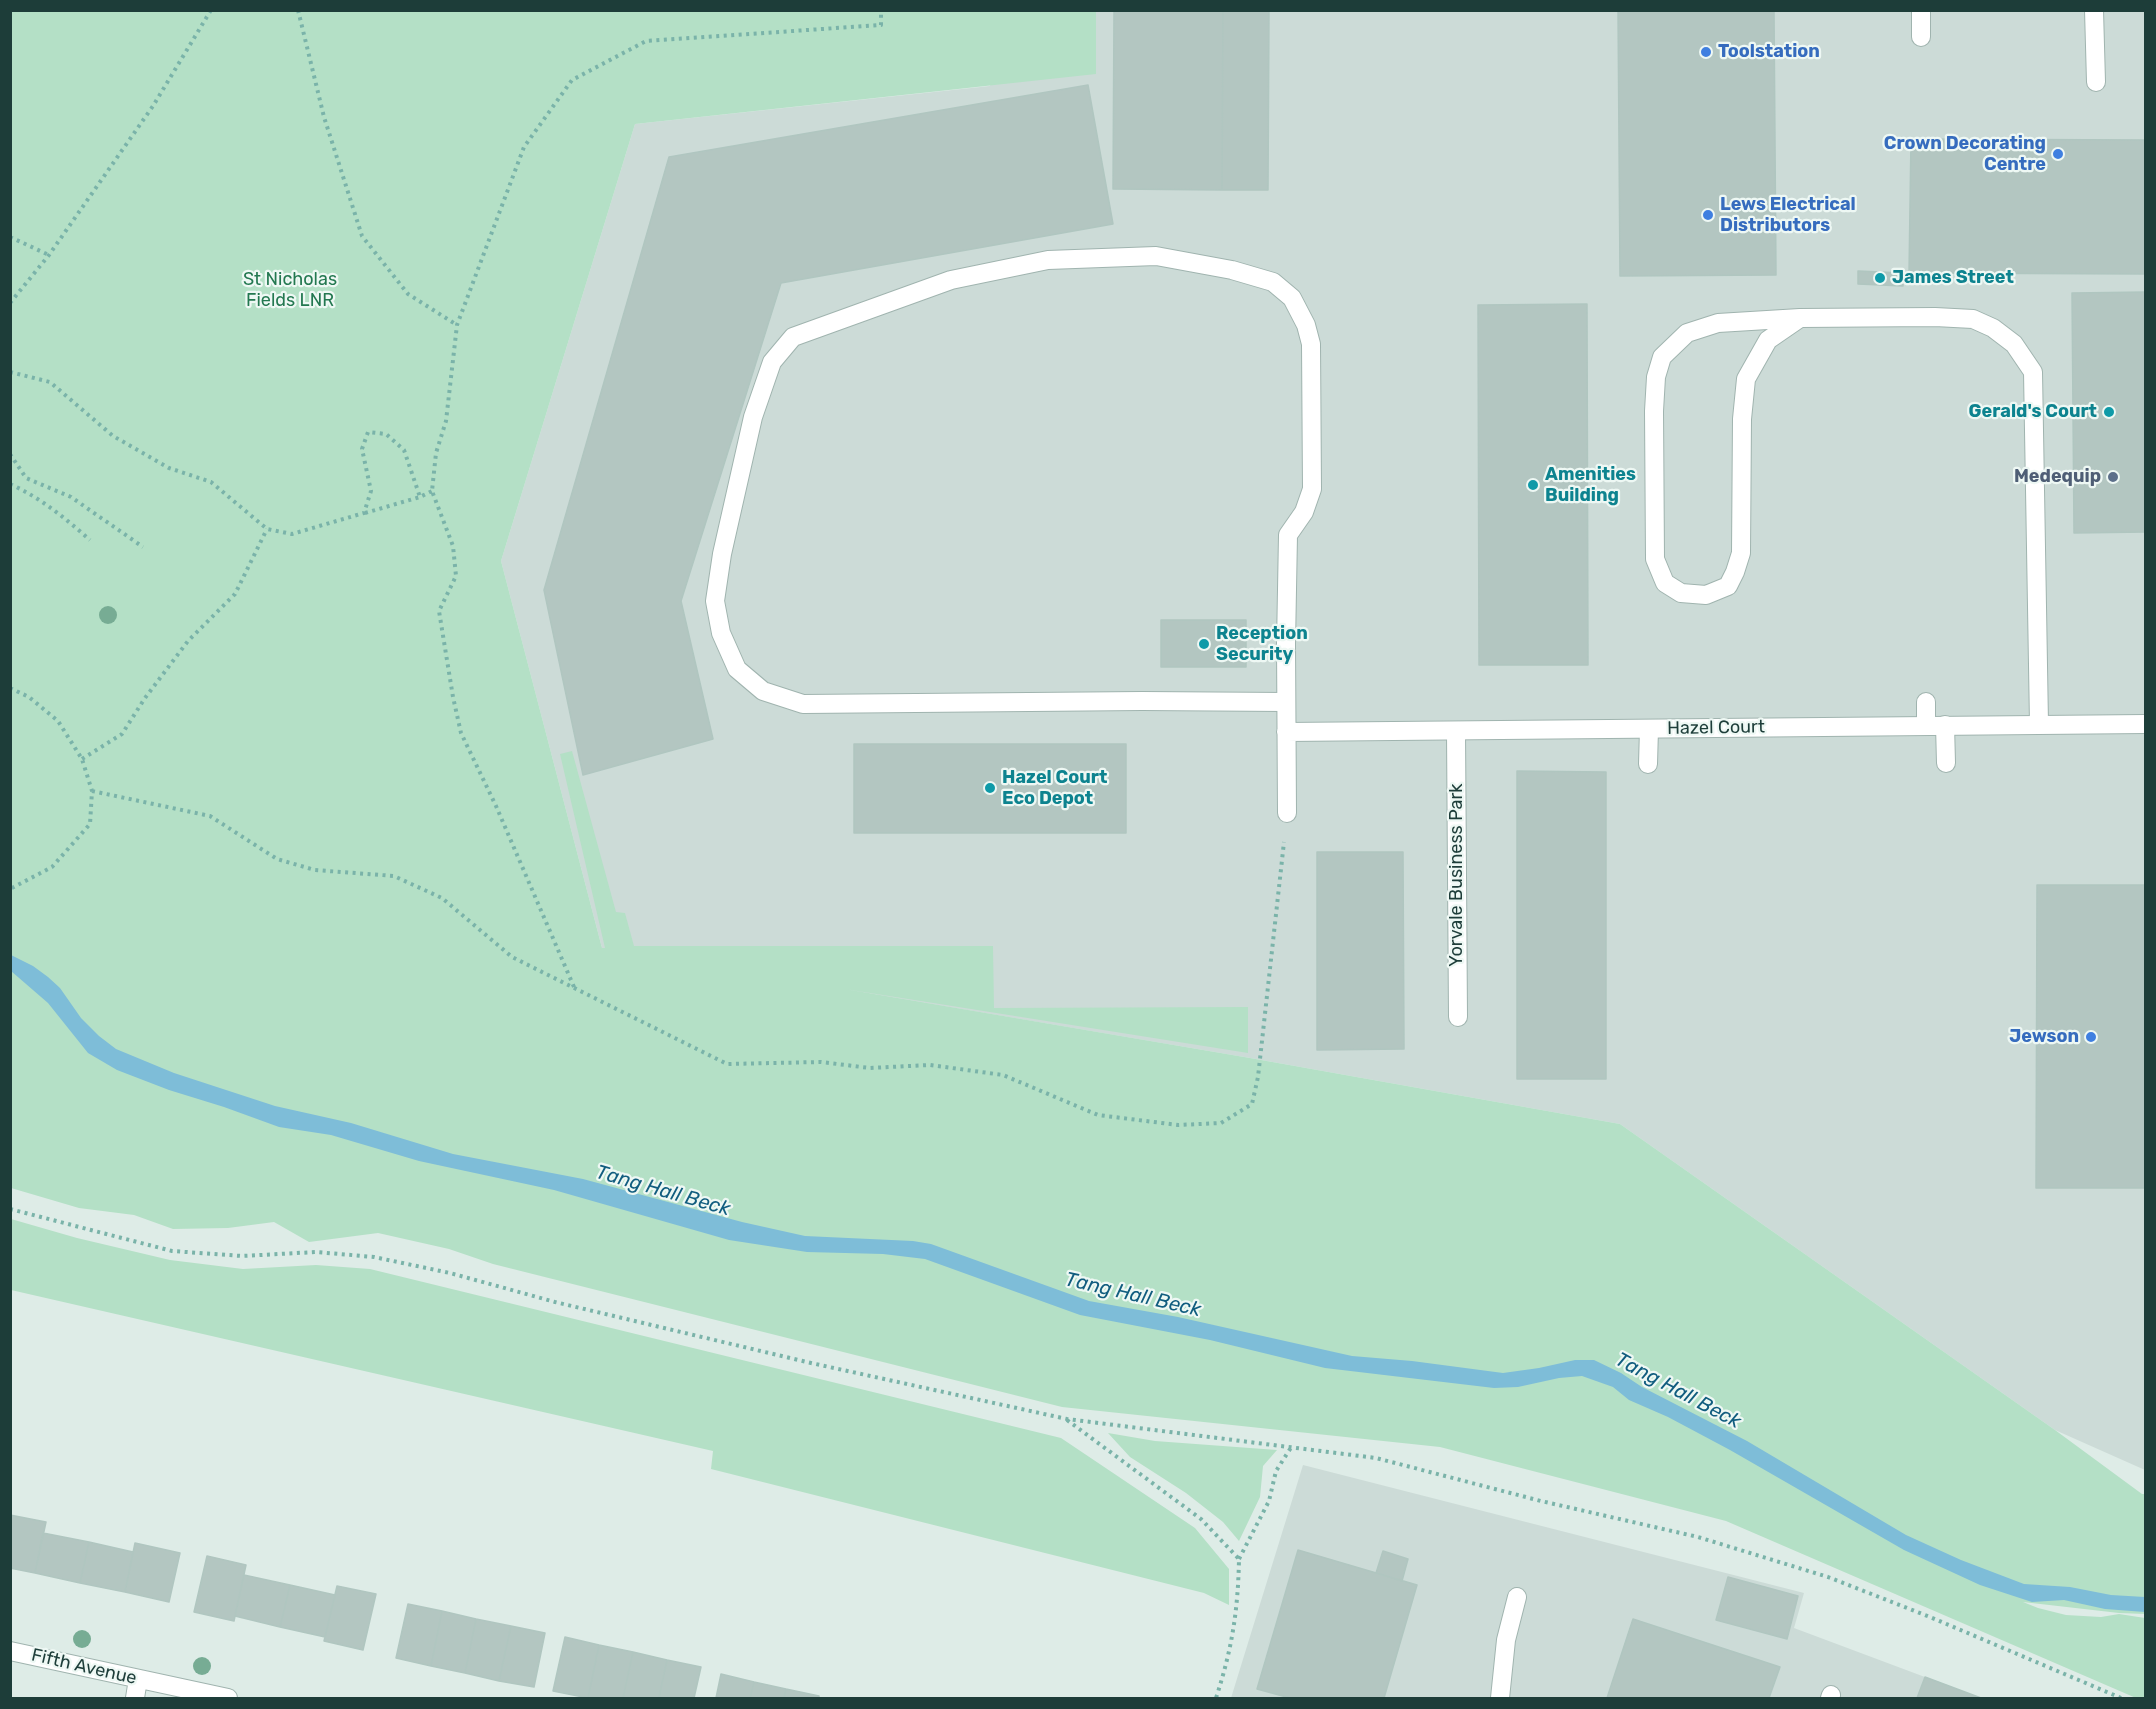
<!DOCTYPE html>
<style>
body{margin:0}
#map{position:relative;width:2156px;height:1709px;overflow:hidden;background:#deece7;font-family:Rubik,sans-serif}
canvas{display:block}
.frame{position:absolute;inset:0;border:12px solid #1d3d39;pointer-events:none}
</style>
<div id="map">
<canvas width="2156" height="1709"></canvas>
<div class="frame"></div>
</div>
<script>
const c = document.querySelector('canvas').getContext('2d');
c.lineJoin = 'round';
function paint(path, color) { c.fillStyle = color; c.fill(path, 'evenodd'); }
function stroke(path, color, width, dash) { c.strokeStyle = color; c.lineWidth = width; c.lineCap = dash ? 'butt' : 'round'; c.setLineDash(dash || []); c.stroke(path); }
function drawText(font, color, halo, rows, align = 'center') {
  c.font = font + ' Rubik,sans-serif'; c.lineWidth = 4.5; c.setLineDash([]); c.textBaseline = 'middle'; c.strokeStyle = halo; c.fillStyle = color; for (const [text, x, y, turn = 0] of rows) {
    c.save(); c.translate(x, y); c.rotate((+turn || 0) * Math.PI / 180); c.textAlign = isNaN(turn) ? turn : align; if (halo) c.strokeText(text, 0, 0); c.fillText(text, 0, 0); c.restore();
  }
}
const built = new Path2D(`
 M1010,11h1135v1459l-90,-40 -435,-306 -370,-66 -648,-110 -101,-387 134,-437 355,-38z
 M1303,1465l501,128 -10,35 187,70h-750z`);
const green = new Path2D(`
 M10,11h1086v63l-461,50 -134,437 101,387h3l-45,-194 12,-3 44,161 9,1 9,33h359l1,62 254,-1v46l-403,-64 405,69 370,66 435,306 87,64h3v120l-26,-1 -96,-11 15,6 28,7 35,2 18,-3 26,4v80h-9l-410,-177 -286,-74 -378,-40 -569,-143 -44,-15 -71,-16 -69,9 -35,-20 -46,6 -55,1 -39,-14 -55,-7 -68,-20z
 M11,1219l66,19 93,22 73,9 73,-4 54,4 691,169 134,90 34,41v36l-25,-12 -493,-124 2,-18 -702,-161z
 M1108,1433l47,8 122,9 -14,16 -3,31 -21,44 -16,-19 -37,-29 -56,-36z`);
const water = new Path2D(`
 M11,955l22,11 15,11 12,11 21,30 18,18 17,13 58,24 101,33 76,17 102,31 130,25 159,43 63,14 108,5 18,3 158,57 89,16 174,39 60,5 91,12 36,-5 36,-8h19l27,13 21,14 105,54 159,94 55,25 63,24 46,3 41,8 34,2v15l-40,-3 -41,-9 -32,2 -52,-17 -76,-35 -174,-100 -62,-33 -39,-17 -16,-13 -31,-11 -23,2 -41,9 -24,1 -169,-20 -115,-28 -130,-25 -155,-56 -42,-5 -76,-2 -78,-12 -175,-50 -135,-29 -88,-26 -52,-8 -55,-20 -55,-17 -52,-20 -29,-17 -40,-50 -37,-32z`);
const building = new Path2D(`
 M1114,10h109l-1,180 -109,-1z
 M1223,10h46l-1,180h-46z
 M1618,10h156l2,265 -156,1z
 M1088,85l25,139 -332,59 -100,318 32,138 -130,36 -39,-185 125,-433z
 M1911,139l235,1v134l-237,-1z
 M1858,271l45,2v13l-45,-2z
 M2146,292v240l-72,1 -2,-240z
 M1587,304l1,361h-109l-1,-360z
 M1161,620h85v47h-85z
 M854,744h272v89h-272z
 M1517,771l89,1v307h-89z
 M1317,852h86l1,197 -87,1z
 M2037,885h109v303h-110z
 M10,1515l36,7 -11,51 -25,-5z
 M43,1533l46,9 -9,41 -45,-10z
 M89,1542l44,10 -8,40 -45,-9z
 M135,1543l45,10 -11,49 -44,-10z
 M1298,1550l119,35 -33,113h-94l-33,-9z
 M1383,1551l25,8 -6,22 -26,-8z
 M207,1556l39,9 -12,56 -40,-9z
 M244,1575l46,10 -10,42 -45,-11z
 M1728,1577l70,19 -11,43 -71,-19z
 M290,1585l45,10 -10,42 -45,-10z
 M337,1586l39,8 -13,56 -39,-9z
 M408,1604l34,7 -11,55 -35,-8z
 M442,1611l34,8 -11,54 -34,-7z
 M476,1619l35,7 -12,55 -34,-8z
 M1633,1619l147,48 -11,31h-162z
 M511,1626l34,7 -11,54 -35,-6z
 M565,1637l34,8 -11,53 -35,-7z
 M599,1645l34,7 -10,46h-35z
 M633,1652l34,8 -8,38h-36z
 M667,1660l34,7 -7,31h-35z
 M721,1674l33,8 -4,16h-34z
 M1925,1677l56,21h-64z
 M754,1682l32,7 -2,9h-34z
 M786,1689l33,7v2h-35z`);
const path = new Path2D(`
 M298,10l26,107 38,119 46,58 49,31
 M10,237l39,18
 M10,303l39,-48 104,-149 58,-96
 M10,372l40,10 63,54 56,32 42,14 56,47 25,5 72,-21 7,-22 -9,-42 6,-17 18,2 18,16 16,47 12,-6
 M10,454l16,24 45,19 72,50
 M10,484c31,14 55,34 80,56
 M365,513l55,-16
 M10,688l19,9 29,24 24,38 10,32 -2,33 -38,43 -42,22
 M82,759l40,-25 23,-36 43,-57 47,-47 32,-65
 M92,791l118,25 67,43 38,11 79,6 48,22 70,59 215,107 94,-2 49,6 60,-3 73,10 95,40 80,10 43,-2 31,-19 6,-27 26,-235
 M574,987l-78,-181 -35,-73 -8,-36 -14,-86 17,-35 -3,-30 -21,-55 4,-38 10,-32 11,-96 67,-178 48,-67 74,-39 235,-16v-15
 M10,1209l162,42 70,5 74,-4 58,5 76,16 105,29 256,61 256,56 309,39 165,43 157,36 130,40 102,40 191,81
 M1067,1420l134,99 38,40c-1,52 -7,90 -23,139
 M1239,1559l30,-58 7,-30 16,-25`);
const service = new Path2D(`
 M2094,10l2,72
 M1800,318l-32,22 -22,39 -4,40 -1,134 -6,19 -7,14 -22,9 -25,-2 -16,-10 -10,-24 -1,-148 2,-34 6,-20 25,-24 31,-10 82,-5 135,-1 38,2 20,9 21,16 19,28 6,352
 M1286,644l2,-109 16,-23 8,-23 -1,-145 -5,-19 -14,-27 -19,-16 -41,-12 -76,-14 -108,4 -97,20 -158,57 -21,25 -19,55 -31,137 -7,47 6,32 16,36 26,22 40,13 339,-3 144,1
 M1926,702v23
 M1945,725l1,38
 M1456,732l2,285
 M1648,764l1,-35
 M1500,1698l6,-58 11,-43
 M1830,1698l1,-3`);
const minor = new Path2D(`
 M1921,37v-27
 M1286,644l1,169
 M1286,732l860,-8
 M10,1651l218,47
 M135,1698l3,-19`);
const trees = [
 [108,615],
 [82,1639],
 [202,1666]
];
const markers = [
 [1706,52,6,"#3f7fe0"],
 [2058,154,6,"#3f7fe0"],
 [1708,215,6,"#3f7fe0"],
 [1880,278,6,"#0f9aa8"],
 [2109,412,6,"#0f9aa8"],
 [2113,477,6,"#5c6f8a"],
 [1533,485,6,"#0f9aa8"],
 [1204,644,6,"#0f9aa8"],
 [990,788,6,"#0f9aa8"],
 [2091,1037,6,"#3f7fe0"]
];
const shopNames = [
 ["Toolstation",1718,52],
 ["Crown Decorating",2046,144,"right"],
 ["Centre",2046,165,"right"],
 ["Lews Electrical",1720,205],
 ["Distributors",1720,226],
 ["Jewson",2079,1037,"right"]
];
const cultureNames = [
 ["James Street",1892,278],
 ["Gerald's Court",2097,412,"right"],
 ["Amenities",1545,475],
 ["Building",1545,496],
 ["Reception",1216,634],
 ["Security",1216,655],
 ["Hazel Court",1002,778],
 ["Eco Depot",1002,799]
];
const parkNames = [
 ["St Nicholas",290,280],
 ["Fields LNR",290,301]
];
const serviceNames = [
 ["Medequip",2101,477]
];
const streetNames = [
 ["Hazel Court",1716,728,-1],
 ["Yorvale Business Park",1457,875,-90],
 ["Fifth Avenue",84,1667,13]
];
const waterNames = [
 ["Tang Hall Beck",663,1191,16],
 ["Tang Hall Beck",1133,1295,13],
 ["Tang Hall Beck",1678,1391,28]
];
paint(built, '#ccdbd7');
paint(green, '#b4e0c6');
paint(water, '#7ebdd8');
paint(building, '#b3c6c1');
stroke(building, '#b0c6c0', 1.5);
stroke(service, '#a0b4af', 20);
stroke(minor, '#a0b4af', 20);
stroke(path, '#7ab3a9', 4, [3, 4.5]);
stroke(service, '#fff', 18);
stroke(minor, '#fff', 18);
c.fillStyle = '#77ac94';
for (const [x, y] of trees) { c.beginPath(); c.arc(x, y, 9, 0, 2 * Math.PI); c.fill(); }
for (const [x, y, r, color] of markers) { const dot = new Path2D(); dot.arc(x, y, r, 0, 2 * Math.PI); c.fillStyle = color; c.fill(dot); stroke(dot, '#eef8f4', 2); }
drawText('bold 18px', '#366cbe', '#eef8f4', shopNames, 'left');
drawText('bold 18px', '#0d838f', '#eef8f4', cultureNames, 'left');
drawText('18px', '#237850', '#eef8f4', parkNames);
drawText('bold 18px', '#4e5e75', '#eef8f4', serviceNames, 'right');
drawText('18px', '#1d3d39', '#eef8f4', streetNames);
drawText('italic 20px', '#115d7f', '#eef8f4', waterNames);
</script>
